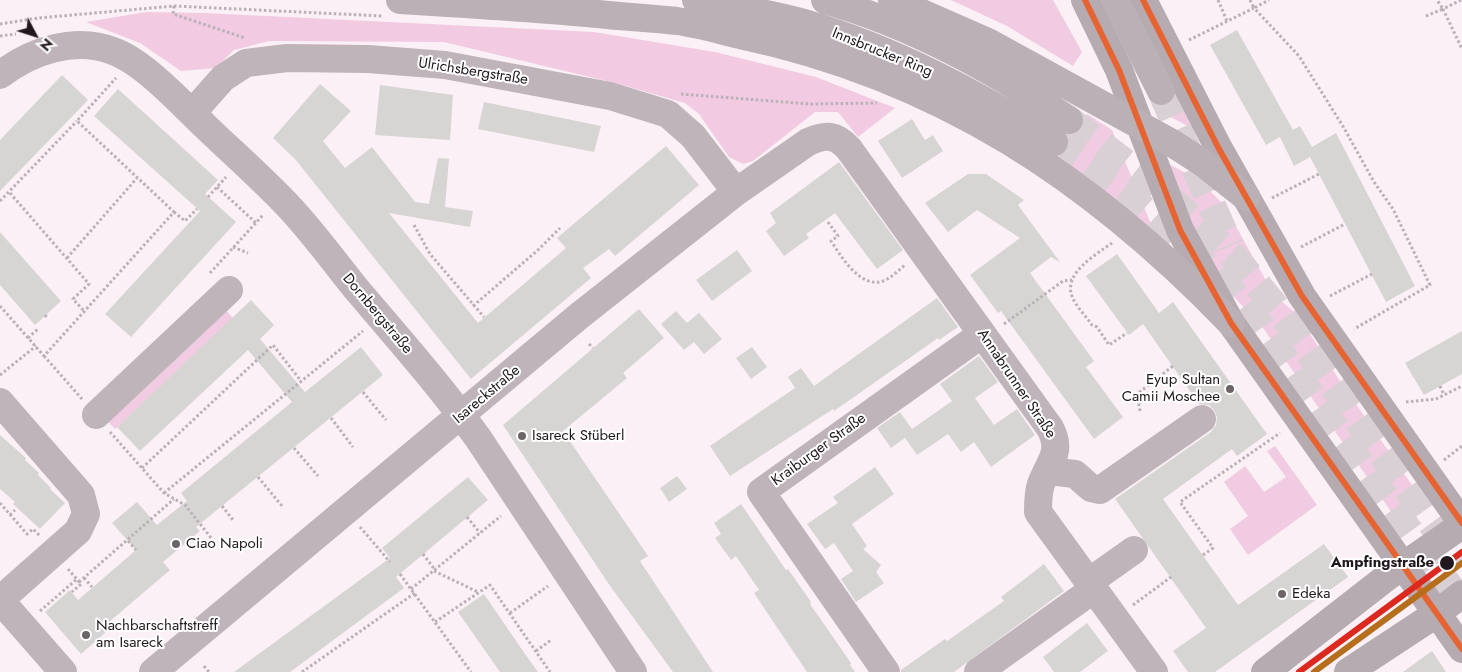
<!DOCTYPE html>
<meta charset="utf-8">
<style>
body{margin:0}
#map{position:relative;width:1462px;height:672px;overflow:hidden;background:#faf0f5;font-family:Jost,sans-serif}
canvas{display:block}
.north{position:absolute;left:10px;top:10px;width:50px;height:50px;-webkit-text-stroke:4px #fff;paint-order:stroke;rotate:130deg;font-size:14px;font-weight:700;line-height:20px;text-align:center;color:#21181e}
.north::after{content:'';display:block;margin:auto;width:18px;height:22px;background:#21181e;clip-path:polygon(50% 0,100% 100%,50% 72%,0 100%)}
</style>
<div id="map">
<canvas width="1462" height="672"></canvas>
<div class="north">N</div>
</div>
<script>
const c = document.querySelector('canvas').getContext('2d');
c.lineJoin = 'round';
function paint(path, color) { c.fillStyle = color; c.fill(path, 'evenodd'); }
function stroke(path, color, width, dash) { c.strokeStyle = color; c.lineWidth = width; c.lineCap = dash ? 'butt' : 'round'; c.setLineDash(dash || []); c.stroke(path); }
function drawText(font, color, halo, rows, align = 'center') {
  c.font = font + ' Jost,sans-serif'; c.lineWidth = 4; c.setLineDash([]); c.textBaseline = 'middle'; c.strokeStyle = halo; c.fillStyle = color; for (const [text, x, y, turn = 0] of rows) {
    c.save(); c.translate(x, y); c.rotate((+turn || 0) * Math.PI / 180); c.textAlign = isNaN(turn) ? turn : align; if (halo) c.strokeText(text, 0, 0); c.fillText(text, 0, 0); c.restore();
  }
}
const green = new Path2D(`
 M951,0h102l29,52 -9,14 -66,-40z
 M1182,93l19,40 -40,-21 -5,-8z
 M1087,114l25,16 46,111 -101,-84z
 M1171,165c22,12 42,25 56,45l47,85 24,20 42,66 85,123 -26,19 -143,-205c-46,-36 -65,-99 -87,-151z
 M222,306l11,12 -118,111 -11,-12z
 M1275,446l42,59 -69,50 -18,-26 18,-13 -24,-34 21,-16 19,26 22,-15 -19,-26z`);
const forest = new Path2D(`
 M146,12l59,1 389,19 121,20 101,25 79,31 -37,29 -20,-25h-23l-62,49 -10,3 -14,-7 -30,-43 -14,-11 -70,-20 -171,-41 -175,-1 -35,9 -18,18 -35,3 -41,-28 -54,-21z`);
const building = new Path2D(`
 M1237,30l56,100 7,-4 12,21 24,-14 79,153 -29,16 -76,-145 -16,9 -14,-29 -14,8 -56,-100z
 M62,75l26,25 -88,91v-51z
 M320,84l31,27 -28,30 22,27 27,-21 43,55 14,2 9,-46 11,1 -4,48 28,4 -3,16 -81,-14 89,110 88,-75 -9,-10 109,-92 33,39 -84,71 -6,-7 -26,19 8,10 -120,101 -176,-220 -22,-21z
 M380,85l73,10 -3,45 -75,-5z
 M118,89l100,91 -13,14 31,28 -105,115 -26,-23 95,-103 -106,-95z
 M484,102l117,24 -7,26 -116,-23z
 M912,119l13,21 8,-5 10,16 -41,27 -24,-37z
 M839,162l64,88 -26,19 -42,-56 -29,21 3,4 -25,18 -18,-25 10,-8 -6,-10z
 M968,174h18l38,26 -6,5 42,57 -9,-5 -21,16 64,88 -8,6 37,50 -29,22 -93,-128 -3,2 -28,-38 50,-37 -43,-28 -29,22 -23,-29z
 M0,232l61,69 -26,24 -35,-40z
 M737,250l15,21 -40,30 -16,-21z
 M1117,254l42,59 14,-11 94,132 -30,22 -5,-7 -69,50 75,106 86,-61 24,33 -133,95h-27l-15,-21 33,-23 -91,-129 96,-67 5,-7 1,-8 -3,-7 -5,-5 -10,-1 -56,-80 -14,11 -43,-59z
 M937,298l21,29 -19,13 -1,-2 -104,73 -1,-2 -103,67 -20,-30 85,-58 -7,-11 13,-9 13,18z
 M251,300l23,25 -14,14 45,53 56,-45 22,28 -187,152 4,4 -37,31 7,8 -68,58 4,4 -25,22 -36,-42 25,-22 8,10 58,-50 -24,-27 25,-21 20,23 30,-24 -6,-8 111,-91 -44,-52 -108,101 -23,-24z
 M639,309l25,29 -41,35 4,5 -64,53 85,125 -8,5 73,111h-40l-65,-89 -105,-158z
 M676,311l11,12 12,-10 23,26 -18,15 -10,-12 -10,8 -23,-26z
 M1462,331v43l-38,21 -19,-32z
 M752,347l15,20 -16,12 -15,-21z
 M979,356l19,26 -23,16 19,27 23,-16 18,26 -44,32 -17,-25 -13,10 -13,-18 -31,21 -12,-17 -14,10 -14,-20 23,-16 12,17 40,-28 -12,-17z
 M0,435l26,23 -1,2 14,13 -1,2 13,13 -1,1 15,14 -25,26 -27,-25 2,-2 -15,-13z
 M875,467l19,27 -42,30 15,22 -4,3 18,16 -5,7 8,11 -28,19 -15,-23 12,-8 -19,-28 -9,6 -18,-25 31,-21 -5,-6z
 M677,476l10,13 -18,13 -9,-14z
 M468,477l20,23 -92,77 8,11 -114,84h-56l156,-114 -8,-10z
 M741,504l45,66 2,-1 23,33 -1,2 41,59 -1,2 5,7h-48l-53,-79 5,-3 -23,-34 -5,4 -16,-22 6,-4 -7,-11z
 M1044,564l20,27 -110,81h-53v-2l44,-31 2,2 57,-40 -3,-4z
 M484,594l39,57 15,21h-38l-42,-60z
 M1087,623l21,28 -28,21h-26l-11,-15z
 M1432,651l14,21h-43z`);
const highwayTunnel = new Path2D(`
 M1161,91l69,155
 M1069,120l86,65 81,74 44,53 182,254
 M1054,142l85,63 79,71 44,51 200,277`);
const path = new Path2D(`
 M1218,0l9,21
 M1250,0l4,8 15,-8
 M1461,0l-18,9 19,40
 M174,6l-1,8 72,24
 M1426,16l17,-7 -6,-9
 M0,24l38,-6 136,-12 209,10
 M0,36l16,-2
 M1189,40l65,-32 45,48 45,72 30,54 19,27 37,76 -76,44
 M681,94l129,10 67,-1
 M217,187l39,36
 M10,193l79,91 -16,15 11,12
 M208,197l18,-20
 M1272,198l47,-24
 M0,201l77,-80
 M174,212l11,9 12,-12
 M828,222l10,14 -7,5c10,15 29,48 52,40 8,-3 15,-10 22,-16
 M414,225l16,29 54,63
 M1112,243c-15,11 -49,30 -40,53 4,11 14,20 20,29l5,2 12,18 18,-12
 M233,247l15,6
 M1301,247l44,-23
 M67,258l70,-80
 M210,273l53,-58
 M1330,296l42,-22
 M0,306l44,50 130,-144 -97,-91 39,-43
 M473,306l65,-56 22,-22
 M45,315l3,4
 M1004,324l59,-43 9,-1
 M28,338l11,-10
 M589,344l4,4
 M44,356l38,43
 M0,375l36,-29
 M1440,386l4,9
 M363,392l23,28
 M1406,402l30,-3 26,-13
 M1140,411l-3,-17 36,-28
 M331,418l22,29
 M110,432l54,61 21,12 27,34
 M294,448l24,28
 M1444,460l18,-14
 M142,468l131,-123 28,36
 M258,477l24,29
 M164,493l199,-162
 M0,503l27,31 6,-5 7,7
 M222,506l11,14
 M10,515l5,-5
 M467,517l13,16
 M360,527l30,35
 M128,541l8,9
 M423,554l12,16
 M1203,555l10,-7 -33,-46 100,-69
 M68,569l13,15 -9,8
 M434,571l44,21
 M400,574l71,98
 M84,578l8,9
 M79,582l95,-83
 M411,589l90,-73
 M1133,605l38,-28
 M40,611l37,-32
 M510,613l38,-27
 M435,622l55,-37 60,87
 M536,651l15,-11
 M204,666l5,6
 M302,672l113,-79`);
const minor = new Path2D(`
 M0,75c31,-24 75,-39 113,-24 31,11 69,53 93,76 28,27 58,53 85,82 24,26 45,55 67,82 41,48 83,96 120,147l155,234
 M192,113l31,-35 23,-15 41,-5 81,1 77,6 165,31 58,18 25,22 43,56
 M0,402l81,93 5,19 -8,17 -78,69
 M96,415l133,-125
 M1048,471l27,3 16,14 9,2 102,-71
 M1089,582l45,-32
 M0,600l63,72
 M153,672l426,-356 157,-124 72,-50c17,-8 28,-8 41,7l201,279c13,24 -1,34 -9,56 -3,9 -3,18 -3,28l116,160
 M886,672l-125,-180 221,-158
 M978,672l116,-83`);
const major = new Path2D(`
 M1085,0l34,70 61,160 51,93 231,326
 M1143,0l76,149 83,147 160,227
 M1265,672l122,-95 75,-52
 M1348,672l88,-58 26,-20`);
const highway = new Path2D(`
 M400,0c66,4 132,8 198,14 26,3 53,4 79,7 21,3 42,9 63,14 199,42 351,143 491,288
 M696,0c36,8 73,13 108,23 90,26 171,70 250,119
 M825,0c88,25 168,70 244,120
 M892,0l96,42 184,101 31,20 43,34
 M1115,0l46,91`);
const bus1 = new Path2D(`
 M1085,0l34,70 61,160 51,93 231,326
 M1143,0l76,149 83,147 160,227`);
const tram1 = new Path2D(`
 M1299,672l163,-120`);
const tram2 = new Path2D(`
 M1314,672l148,-109`);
const markers = [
 [1230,389,5,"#6d6469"],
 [522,436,5,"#6d6469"],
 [176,544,5,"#6d6469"],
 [1447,563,8,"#21181e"],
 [1282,594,5,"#6d6469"],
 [86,635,5,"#6d6469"]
];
const streetNames = [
 ["Innsbrucker Ring",882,53,22],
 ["Ulrichsbergstraße",473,72,9],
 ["Dornbergstraße",377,314,50],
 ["Annabrunner Straße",1016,384,56],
 ["Isareckstraße",487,395,-40],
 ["Kraiburger Straße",819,450,-36]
];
const poiNames = [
 ["Eyup Sultan",1220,380,"right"],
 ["Camii Moschee",1220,397,"right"],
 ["Isareck Stüberl",532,436],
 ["Ciao Napoli",186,544],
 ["Edeka",1292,594],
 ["Nachbarschaftstreff",96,626],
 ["am Isareck",96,643]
];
const stopNames = [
 ["Ampfingstraße",1434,563]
];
paint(green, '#f0cbe1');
paint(forest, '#f2cbe3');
paint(building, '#d7d5d3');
stroke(highwayTunnel, '#d9d0d5', 28, [28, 14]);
stroke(path, '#b9b1b6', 3, [2.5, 2.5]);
stroke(minor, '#beb4ba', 28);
stroke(major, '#b7abb2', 28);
stroke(highway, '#bcb0b7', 28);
stroke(bus1, '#e66432', 6);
stroke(tram1, '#dc281e', 6);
stroke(tram2, '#b66e1c', 6);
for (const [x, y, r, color] of markers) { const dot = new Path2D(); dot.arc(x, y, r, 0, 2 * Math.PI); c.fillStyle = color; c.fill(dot); stroke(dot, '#fff', 2); }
drawText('15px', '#21181e', '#fff', streetNames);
drawText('15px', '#21181e', '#fff', poiNames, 'left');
drawText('bold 15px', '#21181e', '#fff', stopNames, 'right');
</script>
